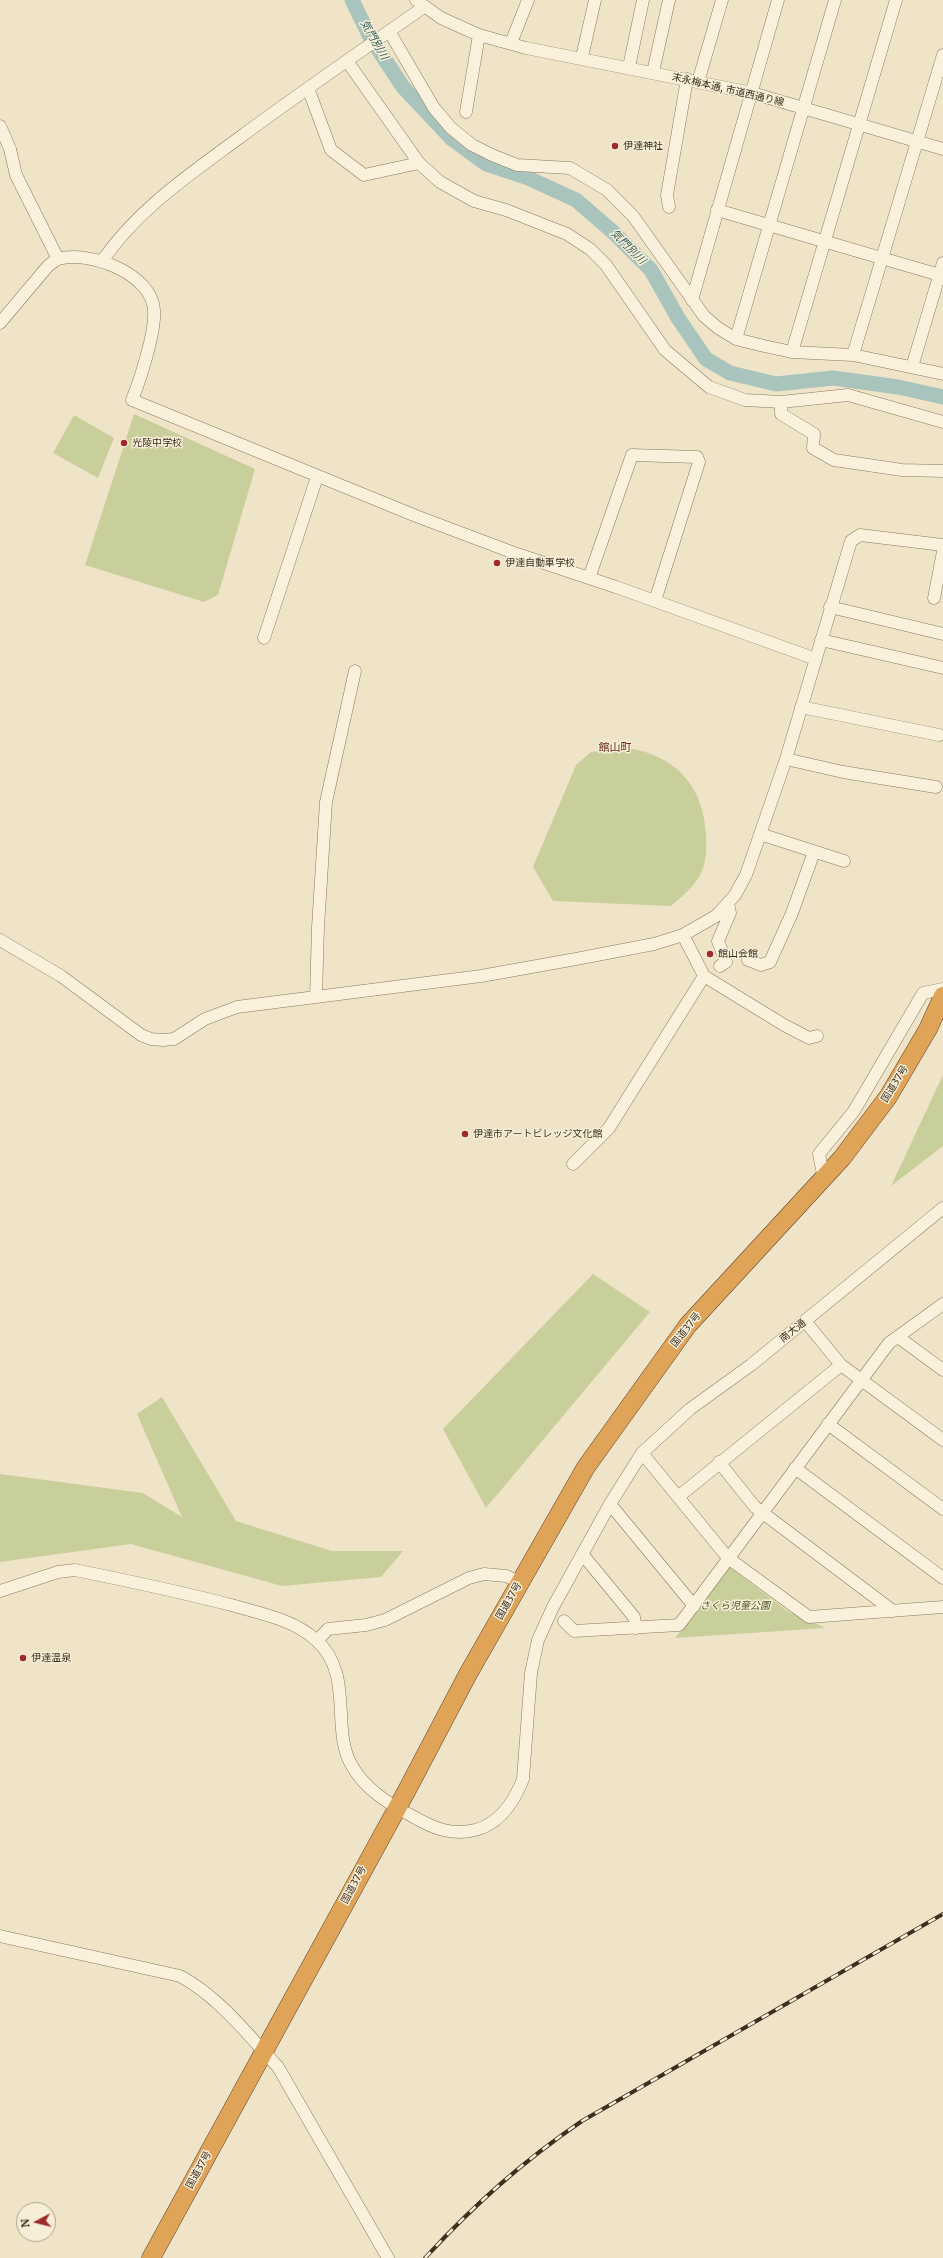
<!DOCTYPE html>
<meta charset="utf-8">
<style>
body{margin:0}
#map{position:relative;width:943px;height:2258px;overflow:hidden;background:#f0e4c8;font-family:Merriweather,serif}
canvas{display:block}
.north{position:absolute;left:16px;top:2202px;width:40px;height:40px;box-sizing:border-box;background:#f7eed8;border:1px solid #ada18e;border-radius:50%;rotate:263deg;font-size:11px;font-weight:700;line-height:16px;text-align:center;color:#3d2e20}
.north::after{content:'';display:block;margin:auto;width:14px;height:18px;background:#9e2a2b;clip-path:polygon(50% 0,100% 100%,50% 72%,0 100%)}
</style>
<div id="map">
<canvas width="943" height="2258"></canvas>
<div class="north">N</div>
</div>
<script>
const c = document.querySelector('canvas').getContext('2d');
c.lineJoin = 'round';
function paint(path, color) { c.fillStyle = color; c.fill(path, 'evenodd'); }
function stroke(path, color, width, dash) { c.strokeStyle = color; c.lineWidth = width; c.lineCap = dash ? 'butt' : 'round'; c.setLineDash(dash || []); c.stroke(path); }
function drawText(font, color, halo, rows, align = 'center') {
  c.font = font + ' Merriweather,"Noto Sans JP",serif'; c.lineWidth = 3; c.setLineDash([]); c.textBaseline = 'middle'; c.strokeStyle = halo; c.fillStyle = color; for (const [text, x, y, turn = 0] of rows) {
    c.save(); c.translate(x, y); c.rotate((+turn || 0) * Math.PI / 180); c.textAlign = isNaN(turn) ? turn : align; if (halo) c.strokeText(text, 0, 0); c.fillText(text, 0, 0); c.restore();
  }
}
const green = new Path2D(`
 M134,414l121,55 -37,126 -14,7 -119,-37z
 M74,415l40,23 -16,40 -45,-25z
 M628,748c49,8 76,39 78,88 1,15 0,32 -9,44 -7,10 -17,18 -26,26l-118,-5 -20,-34 43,-102 15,-13z
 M943,1075v71l-52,40z
 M593,1274l57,38 -164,196 -43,-79z
 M162,1397l74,124 96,30h71l-22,26 -99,9 -151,-42 -131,18v-88l143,19 39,24 -45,-103z
 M729,1567l60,45 37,16 -151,10z`);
const river = new Path2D(`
 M352,0l18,37 33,50 49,52 34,25 42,14 48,22 37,32 38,38 27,48 28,41 24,14 46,11 57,-6 65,9 45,10`);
const minor = new Path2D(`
 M416,0l25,18 38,17 47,13 226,45 191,56
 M389,31l45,77 17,20 21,17 20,10 25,10 53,3 37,22 26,26 71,100 14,12 18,11 28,7 28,6 61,3 90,19
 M511,43l17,-43
 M582,57l13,-57
 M347,61l72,102 21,19 34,19 32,9 61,24 23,15 16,16 59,85 44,37 36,13 36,2 67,-7 95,27
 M629,67l14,-67
 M653,72l16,-72
 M698,82l24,-82
 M308,88l23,62 33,25 55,-12
 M466,112l13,-77
 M0,126l10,23 6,26 42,84
 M669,207l-2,-12 20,-116
 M717,210l226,66
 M102,261c36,-52 87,-86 137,-123 61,-45 123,-88 185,-131
 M692,300l86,-300
 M0,323l48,-57c3,-2 7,-6 10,-7 32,-9 94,15 96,51 2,21 -14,70 -22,90l284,116 101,38 99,33 200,72
 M736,339l99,-339
 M792,352l104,-352
 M853,355l90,-300
 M912,367l31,-104
 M781,402v12l33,20 -1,14 21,12 68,10 41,1
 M589,578l43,-123 65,2 2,5 -44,139
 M934,598l9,-46
 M830,607l113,27
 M264,638l53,-161
 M821,640l122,28
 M801,707l138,28
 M786,759l57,13 93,15
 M760,834l84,27
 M683,935l21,41 80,49 25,13 8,-2
 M0,940l61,36 80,59 10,4 12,1 11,-1 31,-20 32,-12 244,-31 95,-17 78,-15 29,-9 33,-19 19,-21 11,-20 40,-116 65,-218 9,-6 83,10
 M748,960l13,5 9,-3 22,-49 22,-61
 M720,966l6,-4 -8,-21 12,-28 -2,-10
 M316,997l2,-70 8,-125 29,-131
 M573,1164l36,-36 95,-152
 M824,1179l-5,-25 35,-43 69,-118 20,-4
 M805,1321l36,44 102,75
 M898,1337l45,33
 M828,1424l115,85
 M642,1453l86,105 81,59 134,-10
 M719,1462l36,45 138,104
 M795,1468l148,110
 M678,1497l163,-132
 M610,1504l84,102
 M583,1555l51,62 2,11
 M0,1591l58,-19 17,-2c54,11 107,22 160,36 28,8 59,14 81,34 39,34 14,89 36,126 13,23 37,38 60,50 21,12 39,20 63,14 25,-6 39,-28 48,-51l8,-106 7,-33 15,-33 57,-103 32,-51 48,-44 61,-44 192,-157
 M564,1621l10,10 105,-6 210,-282 54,-39
 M317,1641l11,-12 38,-4 19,-5 84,-42 15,-4 22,2 14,6
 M0,1936l180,40c39,21 68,59 98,91l110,191`);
const highway = new Path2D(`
 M151,2258l255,-466 62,-118 118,-207 102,-142 154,-167 46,-61 40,-68 15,-33`);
const rail = new Path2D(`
 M425,2258c50,-54 97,-96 157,-137l361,-207`);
const markers = [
 [615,146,4,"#9e2a2b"],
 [124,443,4,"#9e2a2b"],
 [497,563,4,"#9e2a2b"],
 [710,954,4,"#9e2a2b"],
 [465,1134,4,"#9e2a2b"],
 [23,1658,4,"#9e2a2b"]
];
const streetNames = [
 ["末永梅本通, 市道西通り線",728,90,13],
 ["国道37号",895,1084,-58],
 ["国道37号",686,1330,-51],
 ["南大通",793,1331,-39],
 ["国道37号",509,1601,-60],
 ["国道37号",354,1885,-62],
 ["国道37号",199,2170,-61]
];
const poiNames = [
 ["伊達神社",623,146],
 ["光陵中学校",132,443],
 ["伊達自動車学校",505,563],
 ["館山会館",718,954],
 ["伊達市アートビレッジ文化館",473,1134],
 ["伊達温泉",31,1658]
];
const parkNames = [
 ["さくら児童公園",735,1606]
];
const waterNames = [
 ["気門別川",374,40,60],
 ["気門別川",628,247,45]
];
const neighbourhoodNames = [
 ["館山町",615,748]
];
paint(green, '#c9cf9b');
stroke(river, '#a9c4bc', 15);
stroke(minor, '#8d765c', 13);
stroke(highway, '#5b4430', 19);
stroke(minor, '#faf1dc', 12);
stroke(highway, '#e0a458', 18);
stroke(rail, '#3d2e20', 4);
stroke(rail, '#f7eed8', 2.5, [8]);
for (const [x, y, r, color] of markers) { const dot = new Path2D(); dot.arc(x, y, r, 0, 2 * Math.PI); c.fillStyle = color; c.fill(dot); stroke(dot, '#f7eed8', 1.5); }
drawText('10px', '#3d2e20', '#f7eed8', streetNames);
drawText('10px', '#3d2e20', '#f7eed8', poiNames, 'left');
drawText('italic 10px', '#4d5a26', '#f7eed8', parkNames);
drawText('italic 11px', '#2f5d5a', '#f7eed8', waterNames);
drawText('11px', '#6b2e1e', '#f7eed8', neighbourhoodNames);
</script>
